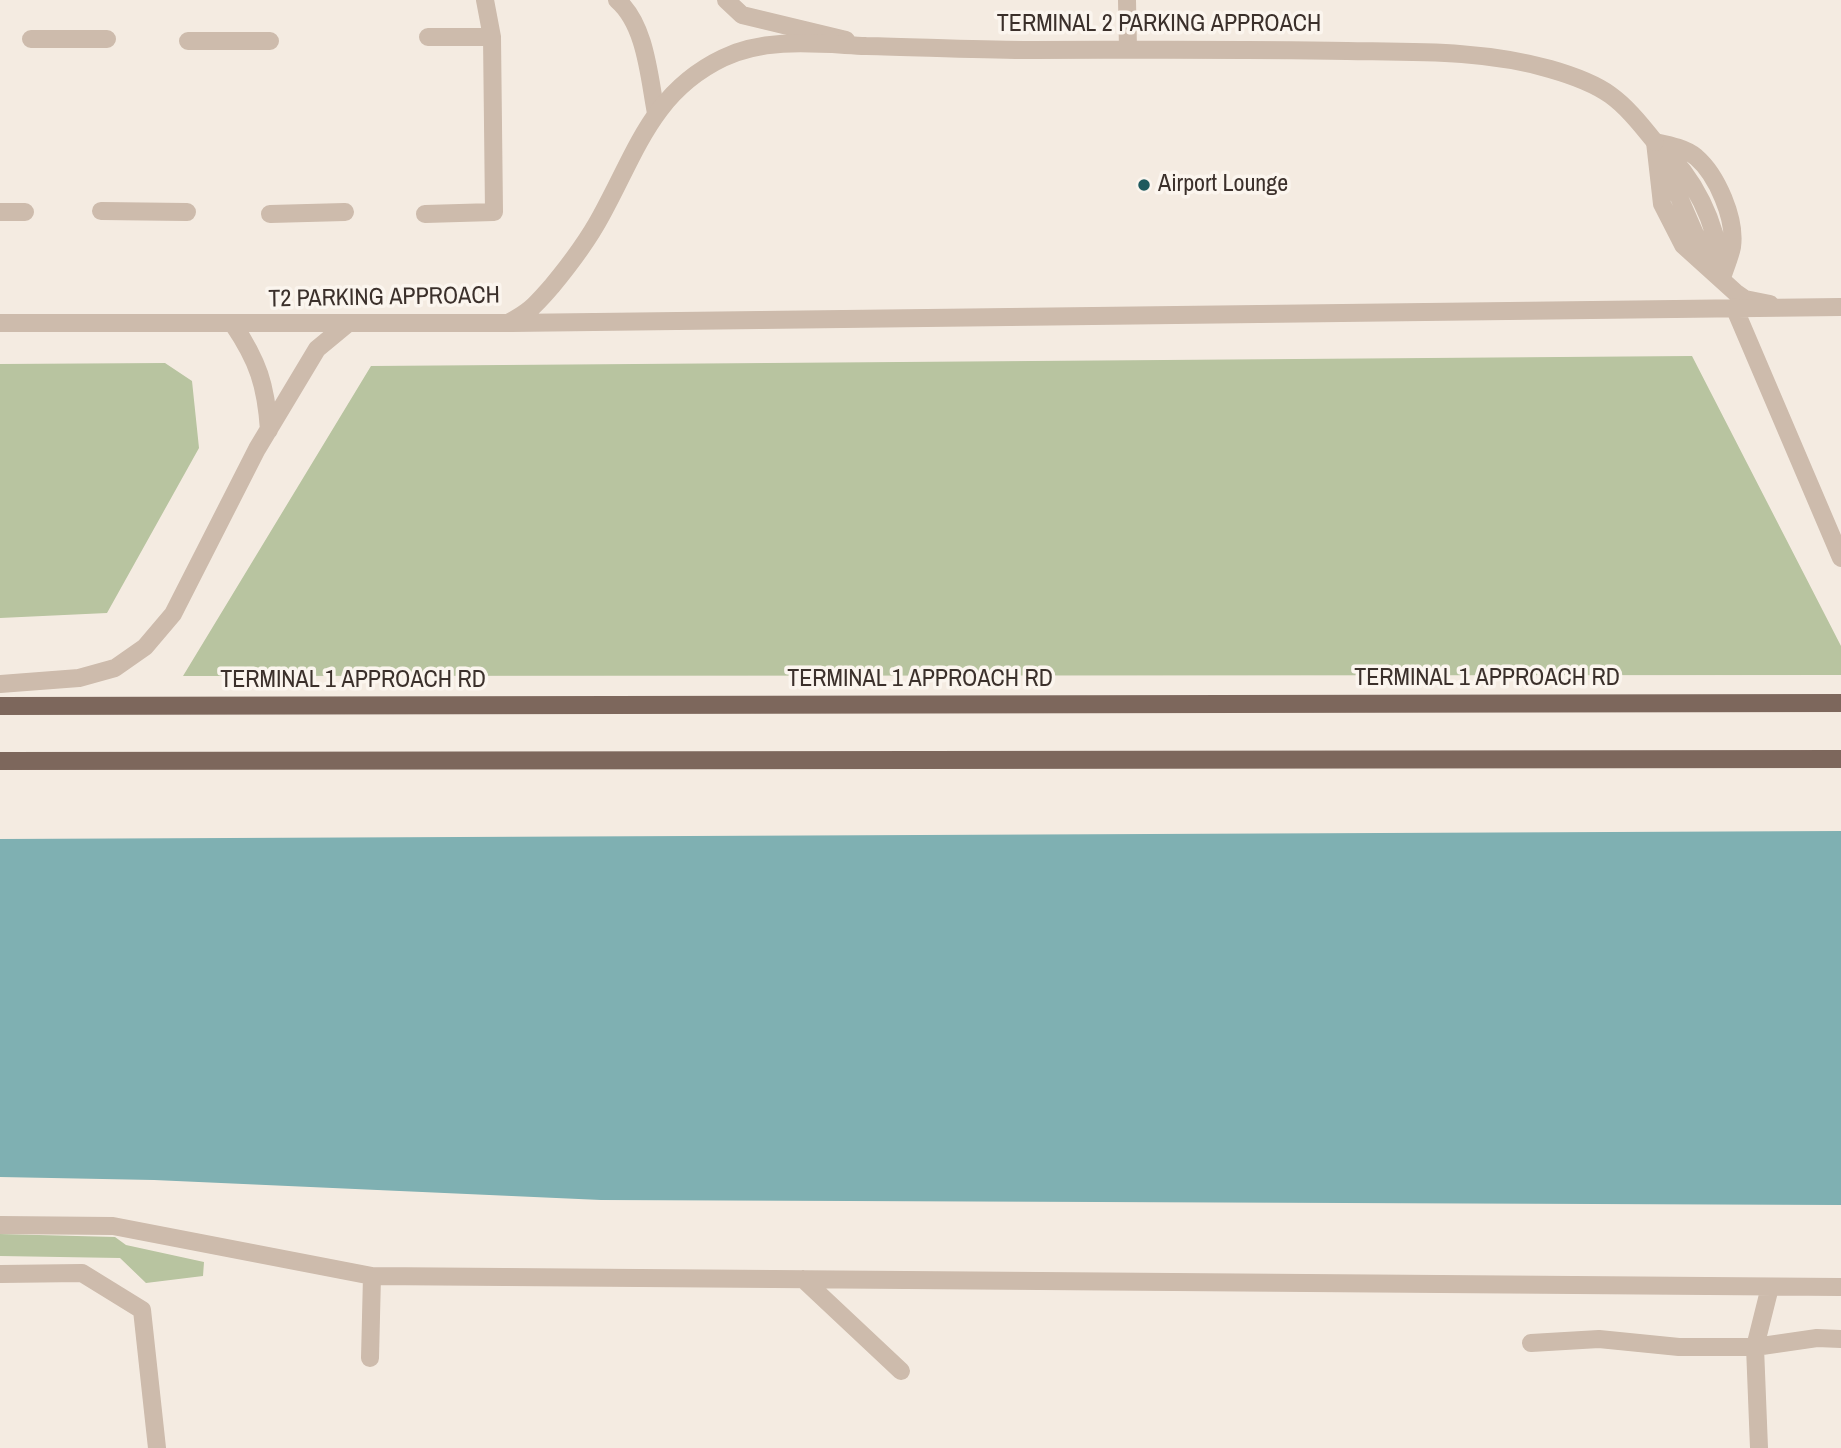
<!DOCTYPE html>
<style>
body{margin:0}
canvas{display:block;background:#f4ebe1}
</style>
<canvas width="1841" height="1448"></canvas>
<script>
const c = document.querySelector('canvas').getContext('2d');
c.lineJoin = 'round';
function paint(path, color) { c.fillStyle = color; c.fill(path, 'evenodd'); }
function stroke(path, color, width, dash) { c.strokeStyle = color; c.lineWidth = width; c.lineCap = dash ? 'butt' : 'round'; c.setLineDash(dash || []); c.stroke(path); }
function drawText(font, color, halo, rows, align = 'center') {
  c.font = font + ' "Archivo Narrow",sans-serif'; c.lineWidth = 7; c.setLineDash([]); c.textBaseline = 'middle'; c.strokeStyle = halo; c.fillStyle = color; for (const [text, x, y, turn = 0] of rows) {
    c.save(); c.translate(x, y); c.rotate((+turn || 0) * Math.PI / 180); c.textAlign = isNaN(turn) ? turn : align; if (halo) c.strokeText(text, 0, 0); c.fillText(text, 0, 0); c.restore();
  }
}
const green = new Path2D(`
 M1692,356l149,290v29l-1658,1 188,-310z
 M165,363l27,18 7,67 -92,165 -107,5v-254z
 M0,1234l115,3 11,8 78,17 -1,14 -57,7 -26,-25 -120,-2z`);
const water = new Path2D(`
 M1841,831v374l-1240,-5 -447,-20 -154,-3v-338z`);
const service = new Path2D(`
 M485,0l7,37
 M617,0c29,25 32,77 39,113
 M726,0l16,15 104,25
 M1127,0l1,49
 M31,39h76
 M188,41h82
 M1655,142l7,62 21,41 52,47 10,7 25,5
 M1655,142c14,3 30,6 41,15 21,18 40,62 36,90 -2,10 -7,21 -10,31
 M1660,146c35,32 56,76 61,122
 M1659,151l36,83 19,31
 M101,211l86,1
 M0,212h25
 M270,214l75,-2
 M425,214l69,-2 -2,-175h-64
 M0,1225l113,1 259,50 1469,11
 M0,1274l82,-1 60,37 15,138
 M803,1279l98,92
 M1531,1343l68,-4 80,8h76l62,-9 24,1
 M370,1358l2,-82
 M1759,1448l-4,-101 15,-60`);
const tertiary = new Path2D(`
 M1734,307l107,251
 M0,323h508c23,-12 27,-18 44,-37 19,-23 35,-44 49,-70 35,-63 51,-124 122,-158 44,-21 96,-14 143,-12 53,1 105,4 158,4 108,0 215,-1 323,1 68,1 137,-1 203,18 56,16 70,29 105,73
 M511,323l1330,-16
 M233,324c25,37 33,61 36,106
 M0,684l79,-6 36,-10 30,-21 28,-33 84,-165 60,-100 29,-24`);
const primary = new Path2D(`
 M0,706l1841,-3
 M0,761l1841,-2`);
const markers = [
 [1144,185,7,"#1f5a5e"]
];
const streetNames = [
 ["TERMINAL 2 PARKING APPROACH",1159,25],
 ["T2 PARKING APPROACH",384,298,-1],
 ["TERMINAL 1 APPROACH RD",1487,679],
 ["TERMINAL 1 APPROACH RD",920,680],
 ["TERMINAL 1 APPROACH RD",353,681]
];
const poiNames = [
 ["Airport Lounge",1158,185]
];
paint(green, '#b8c4a0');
paint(water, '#7fb0b2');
stroke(service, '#cdbbac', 18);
stroke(tertiary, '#cdbbac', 18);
stroke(primary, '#7d675c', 18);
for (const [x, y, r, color] of markers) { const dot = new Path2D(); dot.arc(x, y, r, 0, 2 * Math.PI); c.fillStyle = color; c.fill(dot); stroke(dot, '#fbf5ee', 2.5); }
drawText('24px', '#3b302b', '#fbf5ee', streetNames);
drawText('24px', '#3b302b', '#fbf5ee', poiNames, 'left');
</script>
